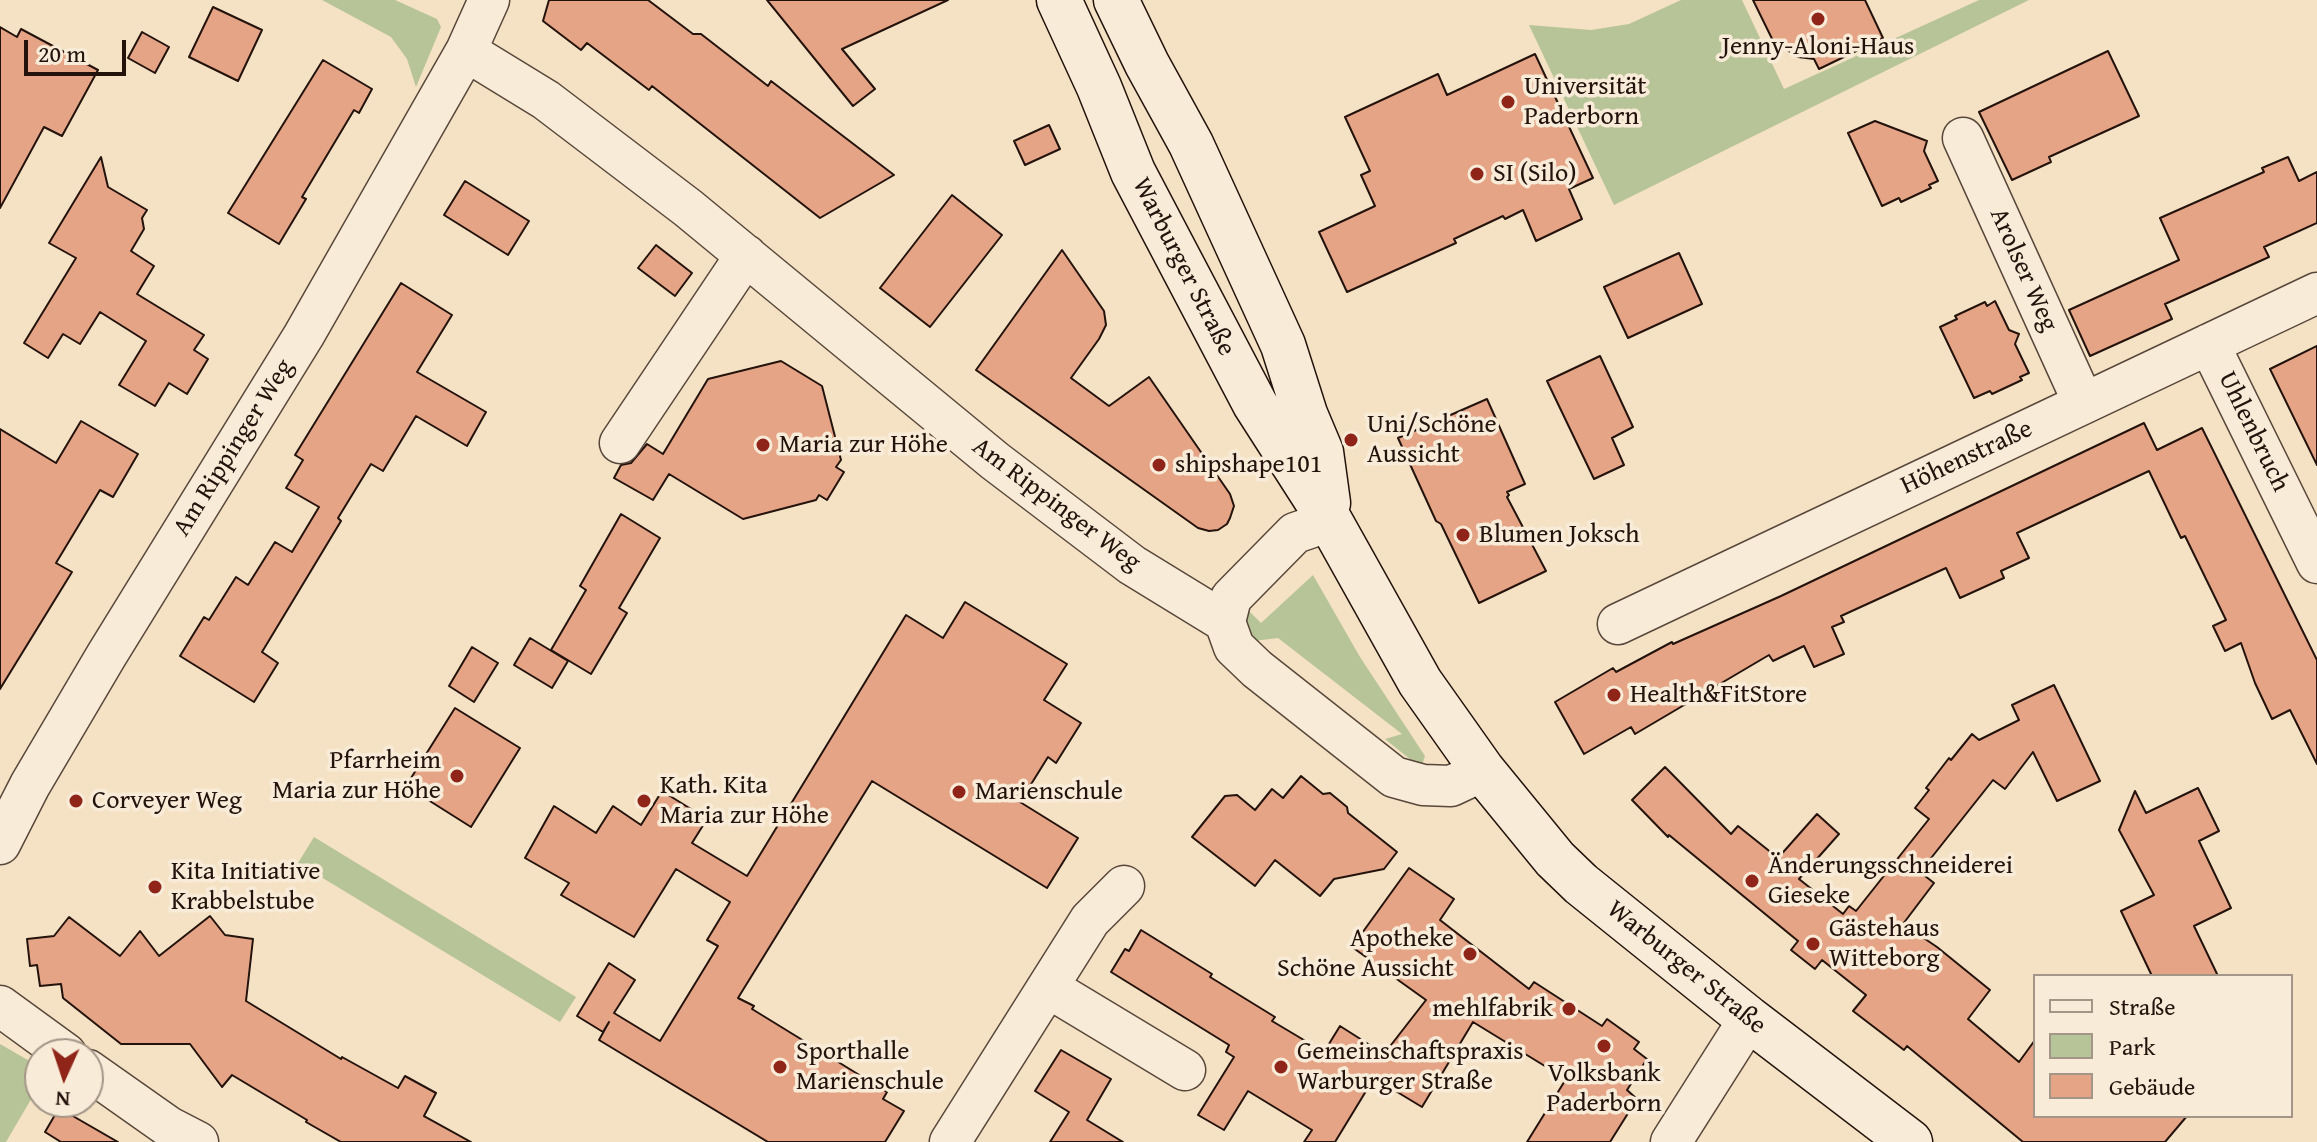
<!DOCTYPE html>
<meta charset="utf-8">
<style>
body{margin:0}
#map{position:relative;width:2317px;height:1142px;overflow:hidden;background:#f5e2c4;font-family:"Gentium Book Plus",serif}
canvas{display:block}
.legend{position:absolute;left:2033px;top:974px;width:260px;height:144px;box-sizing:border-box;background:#f8ecd9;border:2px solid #a39587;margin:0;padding:10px 14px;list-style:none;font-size:24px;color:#23130c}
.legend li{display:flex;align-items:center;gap:16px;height:40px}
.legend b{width:40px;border:2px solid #a39587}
.north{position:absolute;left:24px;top:1038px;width:80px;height:80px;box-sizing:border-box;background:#f8ecd9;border:2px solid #a39587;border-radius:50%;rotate:183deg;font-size:22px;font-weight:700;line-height:32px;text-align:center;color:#23130c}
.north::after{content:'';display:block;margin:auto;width:28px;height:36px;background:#8f2418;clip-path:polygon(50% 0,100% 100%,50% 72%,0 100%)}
.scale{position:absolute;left:24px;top:40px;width:102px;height:36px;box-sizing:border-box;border:4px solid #23130c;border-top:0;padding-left:10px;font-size:24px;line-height:28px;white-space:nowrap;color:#23130c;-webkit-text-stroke:6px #f8ecd9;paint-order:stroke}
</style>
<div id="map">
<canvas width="2317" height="1142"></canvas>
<ul class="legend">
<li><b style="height:10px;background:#f8ecd9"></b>Straße</li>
<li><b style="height:22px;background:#b7c497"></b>Park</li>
<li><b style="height:22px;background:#e5a486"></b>Gebäude</li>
</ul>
<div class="north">N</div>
<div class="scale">20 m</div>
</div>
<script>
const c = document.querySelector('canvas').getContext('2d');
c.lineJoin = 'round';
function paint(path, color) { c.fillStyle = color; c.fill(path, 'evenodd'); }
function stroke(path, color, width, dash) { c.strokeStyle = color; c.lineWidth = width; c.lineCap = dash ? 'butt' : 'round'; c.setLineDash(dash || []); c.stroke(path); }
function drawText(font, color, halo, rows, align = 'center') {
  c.font = font + ' "Gentium Book Plus",serif'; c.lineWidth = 7; c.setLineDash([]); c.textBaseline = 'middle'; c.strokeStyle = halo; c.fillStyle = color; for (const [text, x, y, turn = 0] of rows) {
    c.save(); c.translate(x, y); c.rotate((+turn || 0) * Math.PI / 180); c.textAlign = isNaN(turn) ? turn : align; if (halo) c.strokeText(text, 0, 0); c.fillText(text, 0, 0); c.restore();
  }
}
const green = new Path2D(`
 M322,0h73l42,19 4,8 -25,60 -9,-28 -16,-22z
 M1681,0h61l42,89 195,-89h50l-415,205 -85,-180 62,5 38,-6z
 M1313,575l47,82 65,99 -3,9 -9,4 -2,-9 -26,-21 17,-5 -124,-96 -32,4 -1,-35 16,16z
 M314,837l262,160 -16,25 -262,-159z
 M0,1044l40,23v17l-34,58h-6z`);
const building = new Path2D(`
 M549,0h99l45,34h8l67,52 3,-5 123,94 -74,43 -168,-132 -3,4 -62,-47 -6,7 -38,-29z
 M767,0h181l-106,49 33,40 -22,17z
 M1753,0h112l18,38 -64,31 -5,-10 -16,-2 -14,-9 -6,3z
 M213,7l49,23 -24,51 -49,-24z
 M0,27l17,10 4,-8 77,41 -36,66 -18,-9 -44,81z
 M142,32l27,15 -14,26 -27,-15z
 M2108,51l31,65 -90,41 2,5 -39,18 -33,-68z
 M1535,54l58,124 -24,11 13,30 -46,22 -13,-31 -18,9 -2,-3 -49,23 2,4 -109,49 -28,-60 56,-26 -14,-31 9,-4 -25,-54 93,-43 9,21z
 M323,60l49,29 -13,24 -5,-3 -52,87 4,2 -27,45 -51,-31z
 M1875,121l52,20 -3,10 14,30 -9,4 2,3 -30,14 -2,-4 -17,8 -34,-73z
 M1049,125l11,24 -35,16 -11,-24z
 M101,157l7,30 39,23 -5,8 2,11 -13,22 23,15 -17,28 67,41 -10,15 14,9 -21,35 -18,-11 -14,23 -36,-21 27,-44 -46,-29 -20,32 -17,-10 -15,24 -24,-15 52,-85 -27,-15z
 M2288,157l11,24 18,-9v51l-53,24 5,10 -104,47 7,15 -82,37 -21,-46 110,-50 -19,-42 104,-46 -2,-4z
 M465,181l64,40 -21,34 -64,-40z
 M952,195l50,40 -72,92 -50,-39z
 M656,245l36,28 -17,23 -37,-28z
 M1062,250l42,61 2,14 -7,14 -28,39 38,28 40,-29 81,117 4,12 -4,12 -3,6 -9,6 -9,1 -11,-3 -222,-158z
 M1679,253l23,51 -74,34 -24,-51z
 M401,283l51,32 -35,57 69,40 -19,34 -51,-30 -33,55 -12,-7 -33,54 3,3 -79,131 16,11 -24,39 -74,-46 24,-39 5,3 27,-43 12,8 27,-43 17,10 27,-45 -33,-19 17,-28 -8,-5z
 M1995,301l14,29 10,4 -4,10 14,29 -9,4 2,3 -30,14 -2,-3 -16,7 -34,-71 17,-8 -2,-3 30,-14 2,4z
 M2317,346v119l-47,-96z
 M1600,356l33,71 -21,11 12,27 -30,14 -47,-98z
 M781,361l41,25 19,74 -5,7 8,5 -17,28 -8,-5 -3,5 -73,19 -74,-45 -16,26 -39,-22 7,-13 10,-2 16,-19 16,10 45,-75z
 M1487,399l38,85 -18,8 2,3 -2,2 39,74 -67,32 -38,-79 -5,-3 -38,-83z
 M81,421l57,33 -25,43 -13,-7 -44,73 16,9 -72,117v-260l56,34z
 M2144,423l13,27 45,-22 115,232v104l-27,-54 -18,9 -17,-36 -14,-40 -16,8 -12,-25 13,-6 -41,-84 -4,2 -32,-67 -132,62 12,25 -28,13 3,7 -44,20 -14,-30 -105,48 3,6 -12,5 12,27 -30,13 -10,-21 -31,15 -4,-6 -134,79 -4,-7 -47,27 -29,-52 58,-34 3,4 56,-30 1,2 108,-48z
 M621,514l39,24 -41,70 8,5 -36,61 -40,-24 35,-60 -6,-4z
 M965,602l102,62 -23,36 37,23 -25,40 -8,-6 -28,45 58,36 -31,50 -175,-107 -134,217 16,8 -2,3 135,83 -4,7 21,12 -19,31h-117l-169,-102 10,-18 -6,10 -26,-16 32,-53 26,17 -21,33 46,28 58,-95 -11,-6 23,-38 -54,-33 -42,68 -73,-42 8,-12 -44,-25 29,-52 42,27 17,-27 28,19 21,-34 45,28 -15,24 55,33 159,-261 37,23z
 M530,638l38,23 -16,27 -38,-23z
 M472,647l26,16 -24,39 -25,-16z
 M2054,685l46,96 -43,20 -24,-49 -28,37 -12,-9 -73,92 14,11 -31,41 34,23 53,43 -22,29 51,43 16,-22v76h152l-22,26h-142l-116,-96 -3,4 -51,-39 13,-16 -44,-35 -7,9 -24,-19 7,-9 -129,-106 -1,2 -36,-37 33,-33 66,67 7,-8 40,32 39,-44 22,20 -40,45 44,35 6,-8 7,5 73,-92 -14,-11 14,-18 -3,-2 23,-30 2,2 21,-26 7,6 40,-20 -7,-15z
 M455,708l65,40 -49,79 -65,-41z
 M1301,776l22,18 7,-1 17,14 1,6 49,39 -13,17 -50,10 -14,17 -45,-36 -20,26 -63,-49 33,-41 12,-1 18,15 17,-21 11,9z
 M2198,788l21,43 -20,10 32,67 -37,18 24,50h-66l-31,-65 33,-16 -35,-65 16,-39 11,22z
 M1409,868l45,31 -14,21 89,69 5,-7 68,44 5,-7 32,23 -5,7 13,10 -20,31 10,9 -27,43h-83l39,-63 -93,-57 -51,85 -48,-29 -39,64h-31l8,-12 -64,-39 -24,39 -26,-15 36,-58 -8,-5 3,-7 -118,-73 14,-23 4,2 12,-21 71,44 -2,3 65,40 -3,4 52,31 16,-26 44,28 42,-54 -74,-53z
 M210,916l15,19 28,4 -7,62 95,58 1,-2 56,31 7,-12 31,17 -12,23 47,26h-130l-35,-20 1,-2 -75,-45 -10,12 -32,-43h-69l-58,-46 -2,-14 -21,2 -3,-21 -7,1 -3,-27 27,-3 15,-19 51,39 20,-25 19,25z
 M1061,1050l50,29 -24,41 36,22h-73l19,-30 -34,-21z
 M59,1108l59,34h-57l-16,-10z`);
const street = new Path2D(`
 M466,51l80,49 142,108 307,253 137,104 93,57
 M1963,138l120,264
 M2209,344l108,219
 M620,443l126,-188
 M1330,521l-35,12 -64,65 -6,24 9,25 23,22 137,108 29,8 28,1 32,-15
 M1618,624l699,-331
 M0,844l30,-59 76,-129 198,-321 162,-284 23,-51
 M1049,988l136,82
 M0,1006l66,48
 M88,1070l81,57 29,15
 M950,1142l140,-222 34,-34
 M1671,1142l78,-123`);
const secondary = new Path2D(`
 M1059,0l40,87 34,85 122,232 75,117 90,161 63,89 72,88 26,25 168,135 161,123
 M1116,0l31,64 44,80 92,201 22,69 16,38 7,51`);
const markers = [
 [1818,19,8,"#8f2418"],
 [1508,102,8,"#8f2418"],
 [1477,174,8,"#8f2418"],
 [1351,440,8,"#8f2418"],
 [763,445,8,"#8f2418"],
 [1159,465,8,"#8f2418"],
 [1463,535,8,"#8f2418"],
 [1614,695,8,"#8f2418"],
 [457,776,8,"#8f2418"],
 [959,792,8,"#8f2418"],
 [76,801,8,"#8f2418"],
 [644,801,8,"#8f2418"],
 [1752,881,8,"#8f2418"],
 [155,887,8,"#8f2418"],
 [1813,944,8,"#8f2418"],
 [1470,954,8,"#8f2418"],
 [1569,1009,8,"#8f2418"],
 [1604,1046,8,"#8f2418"],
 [780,1067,8,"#8f2418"],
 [1281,1067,8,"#8f2418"]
];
const poiNames = [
 ["Jenny-Aloni-Haus",1818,47,"center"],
 ["Universität",1524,87],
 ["Paderborn",1524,117],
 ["SI (Silo)",1493,174],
 ["Uni/Schöne",1367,425],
 ["Aussicht",1367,455],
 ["Maria zur Höhe",779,445],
 ["shipshape101",1175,465],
 ["Blumen Joksch",1479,535],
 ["Health&FitStore",1630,695],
 ["Pfarrheim",441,761,"right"],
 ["Maria zur Höhe",441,791,"right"],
 ["Kath. Kita",660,786],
 ["Maria zur Höhe",660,816],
 ["Marienschule",975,792],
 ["Corveyer Weg",92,801],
 ["Änderungsschneiderei",1768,866],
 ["Gieseke",1768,896],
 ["Kita Initiative",171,872],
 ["Krabbelstube",171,902],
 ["Gästehaus",1829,929],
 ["Witteborg",1829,959],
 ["Apotheke",1454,939,"right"],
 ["Schöne Aussicht",1454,969,"right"],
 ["mehlfabrik",1553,1009,"right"],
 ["Sporthalle",796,1052],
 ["Marienschule",796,1082],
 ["Gemeinschaftspraxis",1297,1052],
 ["Warburger Straße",1297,1082],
 ["Volksbank",1604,1074,"center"],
 ["Paderborn",1604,1104,"center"]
];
const streetNames = [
 ["Warburger Straße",1183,267,63],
 ["Arolser Weg",2023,270,66],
 ["Uhlenbruch",2253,432,64],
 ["Am Rippinger Weg",234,448,-58],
 ["Höhenstraße",1967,458,-25],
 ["Am Rippinger Weg",1056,505,37],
 ["Warburger Straße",1686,968,39]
];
paint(green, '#b7c497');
paint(building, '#e5a486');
stroke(building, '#23130c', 2);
stroke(street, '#58473a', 43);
stroke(secondary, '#23130c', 47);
stroke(street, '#f8ecd9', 40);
stroke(secondary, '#f8ecd9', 44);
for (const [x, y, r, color] of markers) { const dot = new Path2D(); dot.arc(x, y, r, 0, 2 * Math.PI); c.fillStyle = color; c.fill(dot); stroke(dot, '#f8ecd9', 3); }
drawText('26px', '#23130c', '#f8ecd9', poiNames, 'left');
drawText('26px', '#23130c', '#f8ecd9', streetNames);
</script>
